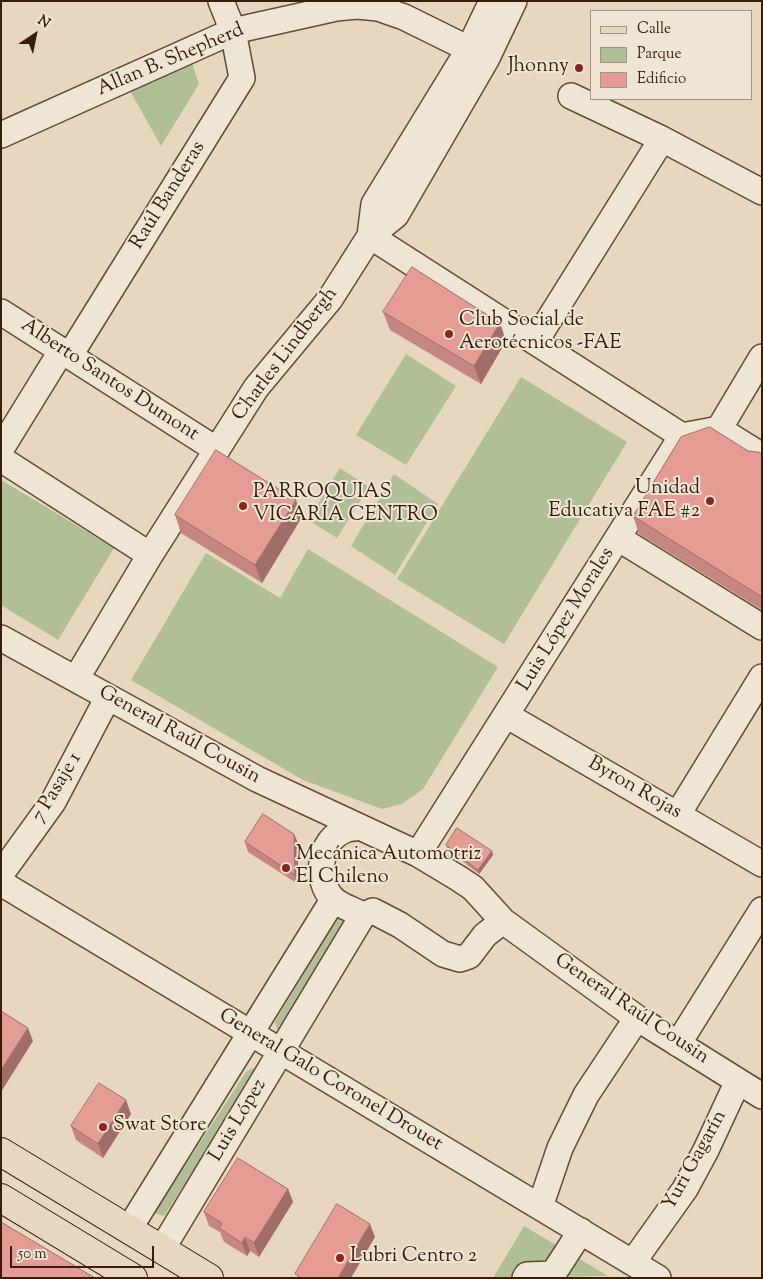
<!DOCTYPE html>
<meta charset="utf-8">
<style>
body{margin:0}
#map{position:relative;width:763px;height:1279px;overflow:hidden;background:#e6d7be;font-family:"Sorts Mill Goudy",serif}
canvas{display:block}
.frame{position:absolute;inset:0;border:2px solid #371d0a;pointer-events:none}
.legend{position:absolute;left:590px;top:10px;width:162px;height:90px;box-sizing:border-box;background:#efe5d5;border:1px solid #a59584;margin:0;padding:6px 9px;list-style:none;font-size:15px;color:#371d0a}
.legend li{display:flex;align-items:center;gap:10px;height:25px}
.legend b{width:25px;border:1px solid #a59584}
.north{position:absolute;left:10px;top:10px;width:50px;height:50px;-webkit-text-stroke:4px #efe5d5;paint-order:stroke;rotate:34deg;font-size:14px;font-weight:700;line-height:20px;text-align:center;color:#371d0a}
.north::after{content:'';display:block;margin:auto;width:18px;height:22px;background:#371d0a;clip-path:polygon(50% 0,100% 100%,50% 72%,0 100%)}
.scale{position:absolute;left:10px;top:1246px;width:144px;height:22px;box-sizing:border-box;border:2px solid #371d0a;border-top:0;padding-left:6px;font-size:15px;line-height:18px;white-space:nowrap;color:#371d0a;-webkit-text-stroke:4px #efe5d5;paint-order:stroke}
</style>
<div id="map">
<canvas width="763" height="1279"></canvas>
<div class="frame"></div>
<ul class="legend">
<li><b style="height:6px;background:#e6d7be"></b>Calle</li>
<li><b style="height:14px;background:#b0bf95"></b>Parque</li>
<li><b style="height:14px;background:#e59c94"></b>Edificio</li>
</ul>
<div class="north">N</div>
<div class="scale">50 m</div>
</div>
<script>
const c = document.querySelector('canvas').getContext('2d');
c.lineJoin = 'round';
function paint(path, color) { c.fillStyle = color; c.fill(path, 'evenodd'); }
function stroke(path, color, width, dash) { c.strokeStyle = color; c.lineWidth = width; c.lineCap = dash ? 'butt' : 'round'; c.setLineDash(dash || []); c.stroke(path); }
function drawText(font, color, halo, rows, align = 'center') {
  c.font = font + ' "Sorts Mill Goudy",serif'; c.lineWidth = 4; c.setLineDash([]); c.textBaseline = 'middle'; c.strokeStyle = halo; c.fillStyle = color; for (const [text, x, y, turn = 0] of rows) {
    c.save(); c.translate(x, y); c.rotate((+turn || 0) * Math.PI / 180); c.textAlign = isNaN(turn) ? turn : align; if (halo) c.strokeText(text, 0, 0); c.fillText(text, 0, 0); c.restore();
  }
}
const green = new Path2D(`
 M190,57l9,27 -38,62 -32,-57z
 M406,354l50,32 -50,79 -50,-30z
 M521,377l106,65 -123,202 -107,-65z
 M340,468l29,19 -32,51 -29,-18z
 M394,474l44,30 -43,71 -44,-29z
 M1,480l113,68 -56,92 -57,-35z
 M308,549l190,118 -75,122 -21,15 -20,5 -79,-29 -172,-100 75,-127 74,45z
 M343,909l8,5 -71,117 -3,-2 -2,-7z
 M253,1068l4,3 -3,7 -90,138 -10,-3 92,-141z
 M524,1226l84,50 -115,2z`);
const minor = new Path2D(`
 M492,1l-23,48 -95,155 -4,32 26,-21 91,-157 27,-57
 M571,96l91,43 100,53
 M1,135l232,-104 103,-23 21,-2 21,2 26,9 79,39
 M1,312l216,138
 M535,342l127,-203
 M70,355l172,-277 -9,-47 -12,-30
 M719,429l43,27
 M1,449l61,-99
 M1,459l149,96
 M618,538l144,89
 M1,638l256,141 161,75 40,24 15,10 30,33 134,97 125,78
 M76,679l74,-124 106,-167 74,-89 40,-63 312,200
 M506,715l256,149
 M678,814l84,-137
 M360,827c-5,1 -11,1 -15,3 -26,10 -31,50 -12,69 7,7 21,11 30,16l10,-4 27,14 43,29 17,5 9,-3 16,-21 18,-14
 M418,854l264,-418 37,-7 43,-72
 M1,874l52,-72 55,-105
 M1,883l657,395
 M678,1044l84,-134
 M540,1207l20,-59 26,-53 51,-77
 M129,1229l204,-329
 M162,1249l201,-334
 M633,1262l52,-73 21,-39 32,-69
 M553,1274l28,-43
 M525,1278l2,-3 26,-1`);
const major = new Path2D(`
 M1,1152l208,126
 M1,1198l132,80`);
const wall = new Path2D(`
 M383,312l117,11 6,18 -25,43 -91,-54z
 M748,451l14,3v156l-123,-76 -6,-18z
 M175,515l127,2 -40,66 -81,-50z
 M245,842l53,1v41l-50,-32z
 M446,845l47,10 -14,19 -31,-24z
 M131,1114l-28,44 -27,-18 -5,-14z
 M288,1189l5,13 -34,55 -9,-6 -3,5 -23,-14 -4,-10 -11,-6 -5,-14z`);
const shadedWall = new Path2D(`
 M500,323l6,18 -25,43 -7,-18z
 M296,500l6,17 -40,66 -7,-18z
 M294,834l4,9v41l-3,-9z
 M492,851l1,4 -14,19 -1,-4z
 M28,1028l5,13 -32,51v-22z
 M126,1100l5,14 -28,44 -5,-14z
 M288,1189l5,13 -34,55 -5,-14z
 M370,1224l5,13 -24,41h-13z
 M245,1237l5,14 -3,5 -5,-13z`);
const building = new Path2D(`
 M412,267l88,56 -26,43 -91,-54z
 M710,427l38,24 10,1 4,2v143l-129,-81 48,-79z
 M216,450l80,50 -41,65 -80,-50z
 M263,814l31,20 1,41 -50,-33z
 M457,828l35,23 -14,19 -32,-25z
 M1,1011l27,17 -27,42z
 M99,1083l27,17 -28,44 -27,-18z
 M238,1158l50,31 -34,54 -9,-6 -3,6 -23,-15 3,-5 -18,-11z
 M337,1204l33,20 -32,54h-37l-6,-4z
 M1,1222l94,56h-94z`);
const markers = [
 [579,68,5,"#8f2418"],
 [449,334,5,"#8f2418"],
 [710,501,5,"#8f2418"],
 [243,506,5,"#8f2418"],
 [286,868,5,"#8f2418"],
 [103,1127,5,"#8f2418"],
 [340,1258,5,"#8f2418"]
];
const streetNames = [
 ["Allan B. Shepherd",171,61,-23],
 ["Raúl Banderas",169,196,-58],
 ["Charles Lindbergh",286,355,-53],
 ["Alberto Santos Dumont",109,381,33],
 ["Luis López Morales",567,620,-58],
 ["General Raúl Cousin",179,736,29],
 ["7 Pasaje 1",58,788,-59],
 ["Byron Rojas",634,789,30],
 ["General Raúl Cousin",631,1010,34],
 ["General Galo Coronel Drouet",330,1081,31],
 ["Luis López",239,1121,-59],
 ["Yuri Gagarín",696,1161,-61]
];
const poiNames = [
 ["Jhonny",569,68,"right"],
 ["Club Social de",459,322],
 ["Aerotécnicos -FAE",459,345],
 ["Unidad",700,490,"right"],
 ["Educativa FAE #2",700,513,"right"],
 ["PARROQUIAS",253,494],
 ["VICARÍA CENTRO",253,517],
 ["Mecánica Automotriz",296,856],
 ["El Chileno",296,879],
 ["Swat Store",113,1127],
 ["Lubri Centro 2",350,1258]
];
paint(green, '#b0bf95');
stroke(minor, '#634c37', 28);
stroke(major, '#371d0a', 30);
stroke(minor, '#efe5d5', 25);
stroke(major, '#e6d7be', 28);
paint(wall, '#c5867f');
paint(shadedWall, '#a06d68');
paint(building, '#e59c94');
stroke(building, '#a06d68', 1);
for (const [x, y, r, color] of markers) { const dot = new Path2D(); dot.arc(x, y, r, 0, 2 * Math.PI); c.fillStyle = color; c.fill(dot); stroke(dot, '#efe5d5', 2); }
drawText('20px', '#371d0a', '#efe5d5', streetNames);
drawText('20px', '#371d0a', '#efe5d5', poiNames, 'left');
</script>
